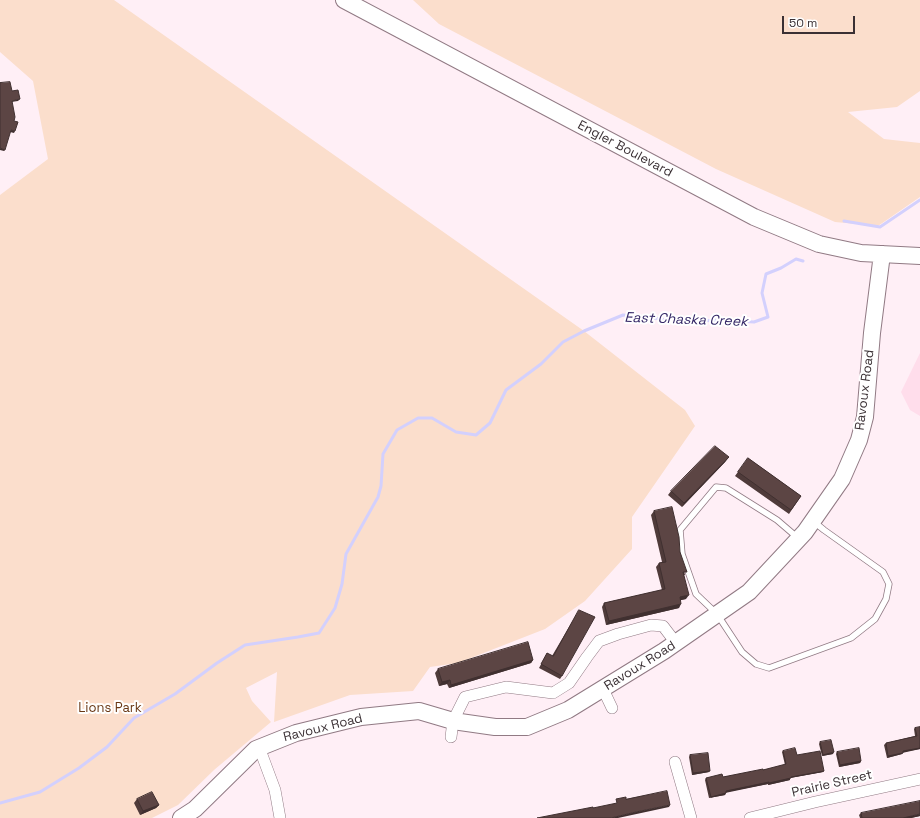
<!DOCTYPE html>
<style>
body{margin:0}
#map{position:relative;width:920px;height:818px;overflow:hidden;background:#ffeff6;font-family:"Space Grotesk",sans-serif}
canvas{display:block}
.scale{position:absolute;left:782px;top:16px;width:73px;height:18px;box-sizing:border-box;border:2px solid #3a3034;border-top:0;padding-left:5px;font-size:12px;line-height:14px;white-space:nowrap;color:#3a3034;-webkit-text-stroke:3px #fff;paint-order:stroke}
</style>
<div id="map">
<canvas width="920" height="818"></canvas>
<div class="scale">50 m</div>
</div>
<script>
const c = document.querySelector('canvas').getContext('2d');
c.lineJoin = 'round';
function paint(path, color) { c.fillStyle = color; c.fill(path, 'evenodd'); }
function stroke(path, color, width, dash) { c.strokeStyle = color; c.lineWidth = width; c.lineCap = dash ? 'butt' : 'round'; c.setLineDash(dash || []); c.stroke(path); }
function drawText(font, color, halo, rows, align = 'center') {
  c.font = font + ' "Space Grotesk",sans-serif'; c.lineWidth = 4; c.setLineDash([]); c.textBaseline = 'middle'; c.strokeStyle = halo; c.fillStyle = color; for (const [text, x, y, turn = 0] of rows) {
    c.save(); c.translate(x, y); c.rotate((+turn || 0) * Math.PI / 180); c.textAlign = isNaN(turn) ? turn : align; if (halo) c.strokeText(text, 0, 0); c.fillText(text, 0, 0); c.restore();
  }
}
const built = new Path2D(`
 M920,353v63l-10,-6 -9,-18z`);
const green = new Path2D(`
 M0,0h114l470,331 101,79 10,16 -63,91v32l-47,52 -40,28 -87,34 -28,4 -17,24 -63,4 -76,27 3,-50 -35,18 4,-2 6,13 19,21 -57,48 -36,35 -26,13h-152v-623l48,-36 -15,-78 -33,-29z
 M413,0h507v91l-23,16 -49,5 36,27 36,4v54l-42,29 -43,-4 -119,-53 -277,-145z`);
const stream = new Path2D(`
 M844,221l36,6 40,-27
 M0,803l40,-11 39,-24 28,-21 27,-29 41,-24 42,-31 28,-18 53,-8 21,-4 16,-25 7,-24 4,-30 32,-57 3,-11 2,-32 14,-24 21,-12h14l24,14 20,3 14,-12 16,-33 35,-26 22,-22 21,-11 39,-16 26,2 29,5 43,-2 33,2 14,-5 -6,-24 4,-19 15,-6 15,-9 7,2`);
const lane = new Path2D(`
 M798,538l-21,-18 -51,-32 -10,-1 -36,43 2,24 14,40 21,20 25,38 14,12 13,4 82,-30 24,-19 11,-20 3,-15 -6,-12 -59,-42 -11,-9`);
const street = new Path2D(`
 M603,689l9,19
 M451,737l2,-16 12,-24 41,-10 47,6 16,-10 18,-26 12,-16 19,-7 33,-9 12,1 13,17
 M259,747l16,43 5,28
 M675,762l16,56
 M750,818l65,-16 105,-23`);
const secondary = new Path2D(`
 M344,0l410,217 65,27 42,9 59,3
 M181,818l14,-9 61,-60 40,-16 65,-16 58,-6 34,10 42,6h32l41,-17 96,-59 85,-59 56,-60 37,-53 17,-39 6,-23 7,-84 10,-79`);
const wall = new Path2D(`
 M748,458l53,38 -12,18 -54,-38z
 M726,461l-44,46 -14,-12 3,-4z
 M654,511l26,41 5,23h-1l2,24 -6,1 -1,8 -73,17 -4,-18 2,-4 58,-13 -6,-23 3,-4 3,-1 -11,-47z
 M579,610l-17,66 -2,3 -21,-11 8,-15 5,3z
 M533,660l-2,3 -82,25 -2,-4 -8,2 -4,-13 3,-4z
 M920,727v22l-17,3 -1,2 -15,4 -3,-13 2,-2 29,-7 -1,-7 1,-1z
 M820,742l13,12 -11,2 -3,-12z
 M783,751l14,4 27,16 -1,1 -33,6v2l-22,5v-1l-42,8 -1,3 -16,3 -4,-18 1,-2 17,-1 40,-7 22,-5 -3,-13z
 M837,752l24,9 -1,2 -21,4 -3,-13z
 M690,755l19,17 -17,3 -3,-18z
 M137,799l22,6 -3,3 -16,7 -6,-12z
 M861,813l59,3 -9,2h-51l-1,-3z`);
const shadedWall = new Path2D(`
 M20,99l-2,2 -7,1 1,-1z
 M11,130l4,1 -1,2 -4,-1z
 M0,148l5,2 -1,1 -4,-1z
 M729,457l-3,4 -44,46 2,-4z
 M689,595l-3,4 -9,2 3,-4z
 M681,604l-2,4 -73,17 3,-4z
 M533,660l-2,3 -82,25 2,-3z
 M450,680l-3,4 -8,2 3,-4z
 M920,748v1l-18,4 1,-2z
 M834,752l-1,2 -11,2 1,-1z
 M903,753l-1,1 -15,4 1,-2z
 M861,761l-1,2 -21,4 1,-2z
 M710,771l-1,1 -17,3 1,-2z
 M824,771l-1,1 -33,6v2l-22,5 1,-2 22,-6z
 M769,782l-1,2 -43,9 1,-2z
 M726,793l-1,2 -16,3 2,-1z
 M159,805l-3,3 -16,7 3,-4z
 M670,805l-1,2 -51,11h-7l25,-6z
 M920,814v2l-9,2h-8z`);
const building = new Path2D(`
 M10,82l2,9 6,-1 2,9 -8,2 3,16 -1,4 4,1 -3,9 -4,-1 -6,20 -5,-2v-65z
 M715,446l14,11 -45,46 -13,-12z
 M748,458l53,38 -10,14 -53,-38z
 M672,507l7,30 1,15 7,20h-4l6,23 -9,2 1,7 -72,17 -5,-18 61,-14 -6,-26 7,-1 -12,-51z
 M579,610l16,7 -33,59 -21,-12 6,-11 6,3z
 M528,642l5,18 -82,25 -1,-5 -8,2 -4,-13z
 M920,727v21l-17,3v2l-15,3 -2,-13 31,-7 -2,-8z
 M831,740l3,12 -11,3 -3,-13z
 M795,748l2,7 23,-4 4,20 -33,6v1l-22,5v-1l-43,9v2l-15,4 -5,-19 16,-4 1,3 40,-8v1l23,-6 -3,-13z
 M859,748l2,13 -21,4 -3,-13z
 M708,753l2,18 -17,2 -3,-18z
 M667,791l3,14 -34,7 -25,6h-74l56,-11v1l24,-5 -1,-4 10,-2v2z
 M152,792l7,13 -16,6 -6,-12z
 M920,801v13l-17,4h-41l-1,-5z`);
const streetNames = [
 ["Engler Boulevard",625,149,28],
 ["Ravoux Road",865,390,-83],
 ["Ravoux Road",640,666,-32],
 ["Ravoux Road",323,728,-14],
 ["Prairie Street",832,784,-13]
];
const parkNames = [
 ["Lions Park",110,708]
];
const waterNames = [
 ["East Chaska Creek",686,320,2]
];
paint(built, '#ffddeb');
paint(green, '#fbdecc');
stroke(stream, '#d3d0fd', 3);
stroke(lane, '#917a84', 7);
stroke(street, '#917a84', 12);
stroke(secondary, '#917a84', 18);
stroke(lane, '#fff', 5.5);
stroke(street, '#fff', 11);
stroke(secondary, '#fff', 16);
paint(wall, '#4f3b3a');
paint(shadedWall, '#403030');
paint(building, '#5c4544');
stroke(building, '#403030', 1);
drawText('13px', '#3a3034', '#fff', streetNames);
drawText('13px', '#6a3815', '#fff', parkNames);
drawText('italic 14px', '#332666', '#fff', waterNames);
</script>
